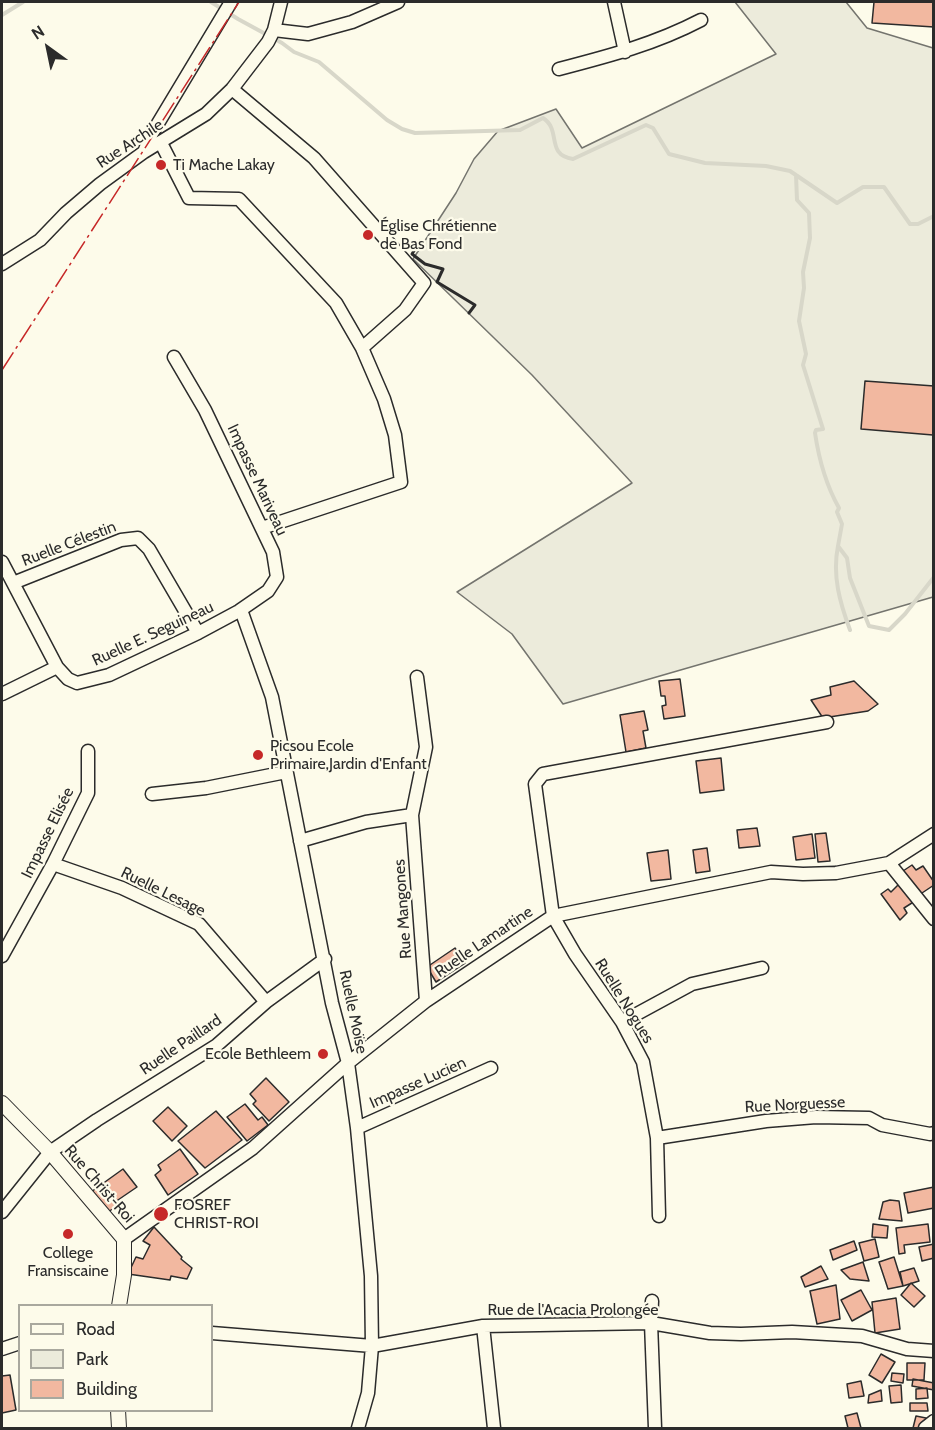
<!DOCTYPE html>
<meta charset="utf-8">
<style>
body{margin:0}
#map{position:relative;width:935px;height:1430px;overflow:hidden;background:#fdfbea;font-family:Cabin,sans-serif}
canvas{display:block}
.frame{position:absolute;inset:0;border:3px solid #2b2b2b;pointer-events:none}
.legend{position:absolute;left:18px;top:1304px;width:195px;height:108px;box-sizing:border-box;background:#fdfbea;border:2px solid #a9a89e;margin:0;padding:8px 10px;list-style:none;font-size:18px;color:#2b2b2b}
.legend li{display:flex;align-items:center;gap:12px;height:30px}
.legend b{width:30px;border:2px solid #a9a89e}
.north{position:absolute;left:18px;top:18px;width:60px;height:60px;-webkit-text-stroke:4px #fdfbea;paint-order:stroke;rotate:327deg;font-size:16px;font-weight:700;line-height:24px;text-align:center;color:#2b2b2b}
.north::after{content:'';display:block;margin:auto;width:21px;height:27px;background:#2b2b2b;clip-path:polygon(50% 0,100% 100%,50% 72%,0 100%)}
</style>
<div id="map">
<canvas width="935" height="1430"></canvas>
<div class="frame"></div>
<ul class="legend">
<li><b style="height:8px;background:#fdfbea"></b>Road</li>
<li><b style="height:16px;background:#ecebdb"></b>Park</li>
<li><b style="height:16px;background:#f2b8a0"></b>Building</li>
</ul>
<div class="north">N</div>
</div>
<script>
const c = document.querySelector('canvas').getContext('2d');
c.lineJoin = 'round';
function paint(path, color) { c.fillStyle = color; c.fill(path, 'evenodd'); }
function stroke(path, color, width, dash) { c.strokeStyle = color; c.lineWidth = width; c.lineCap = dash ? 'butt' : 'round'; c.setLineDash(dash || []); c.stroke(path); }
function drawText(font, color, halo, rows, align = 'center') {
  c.font = font + ' Cabin,sans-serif'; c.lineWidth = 4.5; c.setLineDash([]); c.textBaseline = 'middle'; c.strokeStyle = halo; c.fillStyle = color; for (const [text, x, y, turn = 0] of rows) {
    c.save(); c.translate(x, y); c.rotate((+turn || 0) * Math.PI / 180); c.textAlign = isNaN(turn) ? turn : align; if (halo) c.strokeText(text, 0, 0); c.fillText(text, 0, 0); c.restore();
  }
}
const green = new Path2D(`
 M735,2h111l21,26 66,20v549l-370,107 -51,-70 -55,-42 175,-109 -100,-108 -119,-116 43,-66 18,-34 24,-28 58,-22 26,39 194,-94z`);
const stream = new Path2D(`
 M211,2l27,17 44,24 12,9 25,10 68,58 15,9 13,4 105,-3 23,-12c19,12 2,37 30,41l73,-34 7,3 16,26 36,9 61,3 24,5 47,32 26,-16h21l26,37h8l16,-8
 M2,15l21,-13
 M796,175l1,25 12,13 1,25 -7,34 1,16 -5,33 7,33 -3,11 20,64 -7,1 -1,3c4,27 11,52 24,75l-2,4 5,12 -4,22 9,12 3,20 19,48 20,4 16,-16 29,-37
 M838,546c-6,30 2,57 12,84`);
const building = new Path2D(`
 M874,2h60v25l-62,-4z
 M865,381l69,5 -1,49 -72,-6z
 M680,679l5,37 -21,3 -2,-13 4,-1 -1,-9h-4l-2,-15z
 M854,681l24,23 -10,7 -45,7 -12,-18 20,-5 -1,-8z
 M644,711l4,19 -5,1 3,17 -20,4 -6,-37z
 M721,758l3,32 -24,3 -4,-32z
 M757,828l3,18 -21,2 -2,-18z
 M826,833l4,28 -12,1 -3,-28z
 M812,834l3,24 -19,2 -3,-23z
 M707,848l3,23 -14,2 -3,-23z
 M668,850l3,29 -20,2 -4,-28z
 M912,865l4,5 7,-4 11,16v3l-15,10 -16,-24z
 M899,884l16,17 -11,7 3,5 -7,7 -19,-26 7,-5 3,3z
 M455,948l10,15 -29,19 -9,-15z
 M266,1078l23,24 -20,19 -16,-17 3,-3 -6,-7z
 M245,1104l13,16 4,-3 6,8 -21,16 -20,-24z
 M168,1107l19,19 -15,15 -19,-20z
 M216,1111l26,29 -37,28 -27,-27z
 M180,1149l18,25 -30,21 -13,-20 6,-5 -3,-5z
 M123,1169l14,18 -22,15 2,4 -9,6 -17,-20z
 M934,1187v21l-26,5 -4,-20z
 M890,1200l9,1 3,20 -23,-2 4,-17z
 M873,1224l15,2 -1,12 -15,-1z
 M928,1224l2,18 -26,3 1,8 -6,1 -3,-26z
 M154,1227l28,30 -1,2 11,9 -5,11 -16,-3 -1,4 -42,-6 8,-17 7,2 7,-14 -7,-4z
 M875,1239l4,18 -15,4 -5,-18z
 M854,1241l3,9 -24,10 -3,-10z
 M934,1244v14l-12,3 -3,-14z
 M894,1257l9,29 -15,3 -9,-27z
 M863,1262l6,19 -19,-2 -9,-9z
 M821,1266l7,13 -23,8 -4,-10z
 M914,1268l5,13 -16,5 -3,-14z
 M911,1283l14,13 -11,11 -13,-12z
 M836,1285l4,34 -23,5 -7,-33z
 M861,1290l11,20 -20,11 -11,-21z
 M896,1298l4,31 -25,4 -3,-31z
 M881,1354l14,8 -13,21 -13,-8z
 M907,1363h18l-1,17h-17z
 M892,1373l12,1 -1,9 -12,-2z
 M10,1375l6,35 -14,3v-37z
 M913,1379l21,4v7l-22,-4z
 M861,1381l3,15 -15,2 -2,-14z
 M901,1385l1,17 -11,1 -2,-17z
 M927,1388l1,10 -12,1v-10z
 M881,1390l1,11 -14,2 1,-8z
 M910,1403h17l1,8h-18z
 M857,1413l4,15h-13l-3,-12z
 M916,1416l10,2 -2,10h-11z`);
const minor = new Path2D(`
 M614,2l11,50
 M274,30l34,4 44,-12 46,-20
 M559,69c50,-13 96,-25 142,-49
 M232,89l82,69 110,125 -19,27 -43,38
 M161,143l28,55 50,1 97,104 26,45 22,51 11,36 6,47 -139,46
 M144,152l7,-17 80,-133
 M2,264l38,-24 26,-27 34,-29 44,-32 62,-38 26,-25 36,-47 6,-12 7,-28
 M2,562l55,105 11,12 9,4 32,-8 89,-42 41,-22 29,-20 9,-14 -4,-25 -68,-142 -31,-53
 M13,583l108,-43 17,-2 11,11 49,84
 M241,610l31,87 60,306 16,60 9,65 14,148 1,70 -4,47 -10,35
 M417,677l9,70 -14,68 14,186
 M2,694l55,-27
 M152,794l54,-6 80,-16
 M300,841l66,-19 46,-7
 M889,863l45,56
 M53,864l69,24 77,36 67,78
 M2,956l51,-92 35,-71v-42
 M622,1022l70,-38 70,-16
 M357,1128l134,-60
 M657,1138l109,-17 50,-4 53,1 13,7 48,9 4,-1
 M2,1212l48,-60 47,-32 120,-75 49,-43 59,-43
 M659,1216l-2,-78 -14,-76 -21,-40 -47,-68 -22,-38 -18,-132 8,-10 284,-52
 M124,1239l129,-91 95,-85 78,-62 127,-85 218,-44 32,2 33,-1 53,-10 45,-29
 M652,1301l-1,22 4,105
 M483,1326l11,102
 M212,1333l160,13 111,-20 168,-3 59,10 31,1 51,-2 70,4 45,13 27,2
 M2,1349l18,-6
 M925,1428l9,-7`);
const tertiary = new Path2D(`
 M2,1103l48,49 74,87v36l-5,31
 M118,1410l1,18`);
const wall = new Path2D(`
 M420,241l-8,13 13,10 18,5 -6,13 38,23 -6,8`);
const power = new Path2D(`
 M2,370l237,-368`);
const markers = [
 [161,165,6,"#c62828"],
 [368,235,6,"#c62828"],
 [258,755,6,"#c62828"],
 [323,1054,6,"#c62828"],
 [161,1214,8,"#c62828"],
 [68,1234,6,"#c62828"]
];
const streetNames = [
 ["Rue Archile",130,144,-33],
 ["Impasse Mariveau",257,480,65],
 ["Ruelle Célestin",69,544,-21],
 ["Ruelle E. Seguineau",153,634,-25],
 ["Impasse Elisée",48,833,-64],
 ["Ruelle Lesage",163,892,26],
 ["Rue Mangones",403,909,-94],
 ["Ruelle Lamartine",484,942,-34],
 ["Ruelle Nogues",624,1001,58],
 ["Ruelle Moïse",353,1012,78],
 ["Ruelle Paillard",181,1045,-34],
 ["Impasse Lucien",418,1083,-24],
 ["Rue Norguesse",795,1105,-3],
 ["Rue Christ-Roi",99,1184,49],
 ["Rue de l'Acacia Prolongée",573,1310]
];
const poiNames = [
 ["Ti Mache Lakay",173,165],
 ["Église Chrétienne",380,226],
 ["de Bas Fond",380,244],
 ["Picsou Ecole",270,746],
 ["Primaire,Jardin d'Enfant",270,764],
 ["Ecole Bethleem",311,1054,"right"],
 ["FOSREF",174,1205],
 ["CHRIST-ROI",174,1223],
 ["College",68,1253,"center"],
 ["Fransiscaine",68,1271,"center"]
];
paint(green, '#ecebdb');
stroke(green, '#74746e', 1.5);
stroke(stream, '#d8d7c9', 4);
paint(building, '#f2b8a0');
stroke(building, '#2b2b2b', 1.5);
stroke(minor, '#2b2b2b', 15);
stroke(tertiary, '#2b2b2b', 16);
stroke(minor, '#fdfbea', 12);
stroke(tertiary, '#fdfbea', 14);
stroke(wall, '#2b2b2b', 3);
stroke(power, '#c62828', 1.5, [21, 4.5, 3, 4.5]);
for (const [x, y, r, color] of markers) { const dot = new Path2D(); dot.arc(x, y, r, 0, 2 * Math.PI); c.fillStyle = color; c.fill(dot); stroke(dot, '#fdfbea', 2); }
drawText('16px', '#2b2b2b', '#fdfbea', streetNames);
drawText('16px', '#2b2b2b', '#fdfbea', poiNames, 'left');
</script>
